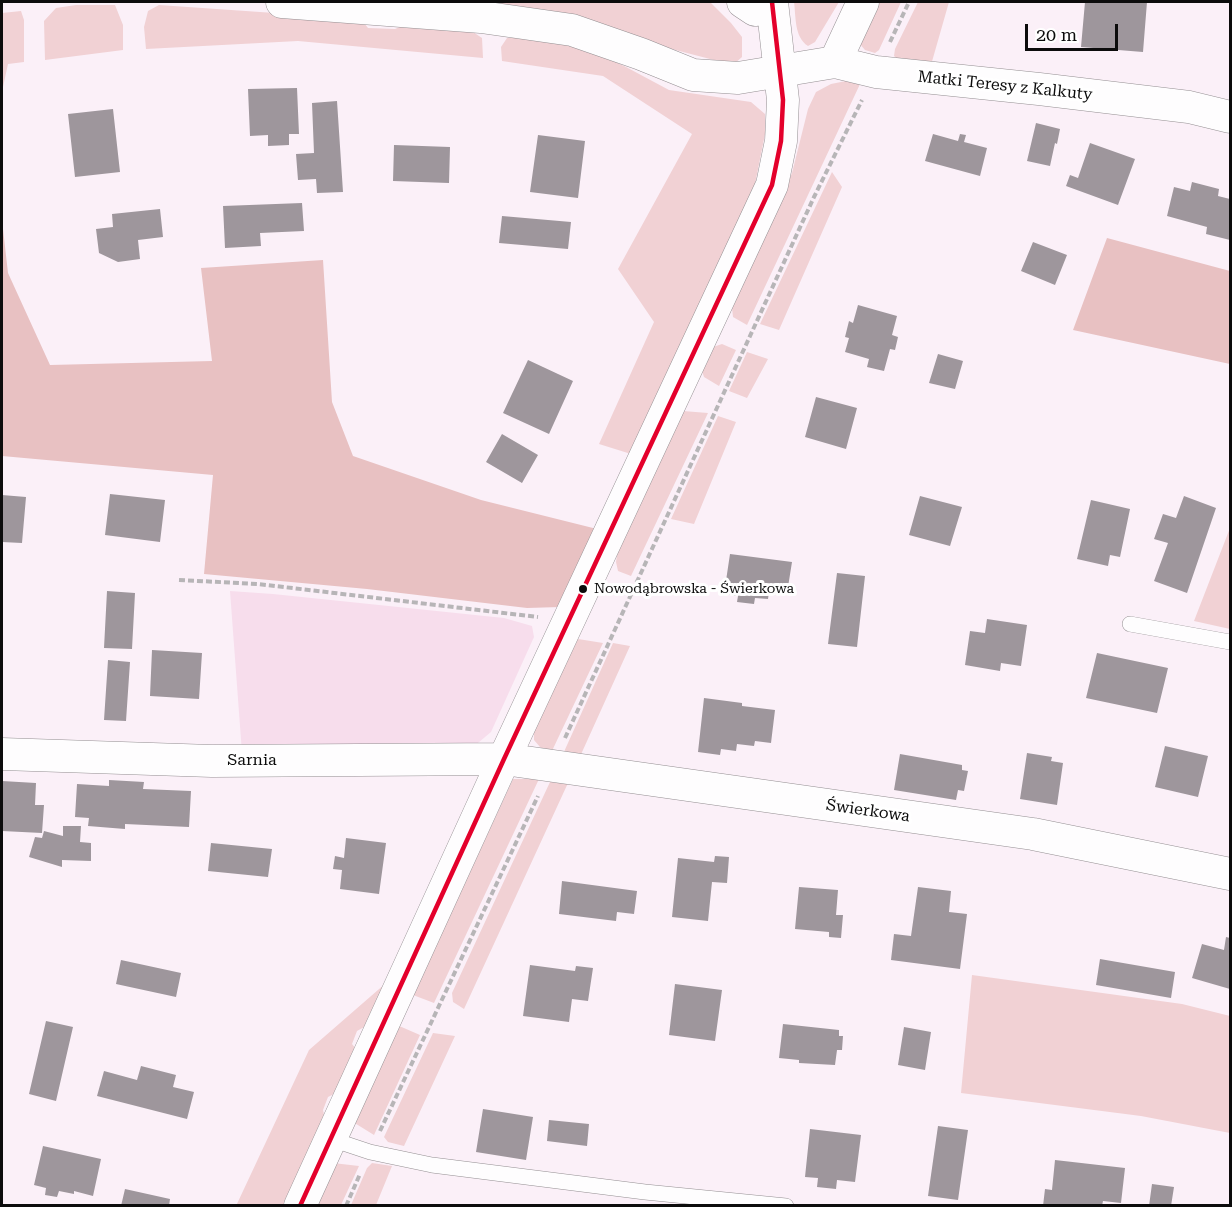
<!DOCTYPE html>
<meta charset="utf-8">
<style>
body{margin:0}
#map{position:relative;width:1232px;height:1207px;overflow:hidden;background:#fbf0f8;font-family:"Roboto Serif",serif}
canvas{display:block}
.frame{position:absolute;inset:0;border:3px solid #0c0c0c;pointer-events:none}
.scale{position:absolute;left:1025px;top:24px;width:93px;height:27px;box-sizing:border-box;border:3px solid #0c0c0c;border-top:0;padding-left:8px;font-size:18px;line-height:21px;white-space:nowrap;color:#0c0c0c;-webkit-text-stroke:4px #fff;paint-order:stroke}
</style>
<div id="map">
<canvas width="1232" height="1207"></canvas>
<div class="frame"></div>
<div class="scale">20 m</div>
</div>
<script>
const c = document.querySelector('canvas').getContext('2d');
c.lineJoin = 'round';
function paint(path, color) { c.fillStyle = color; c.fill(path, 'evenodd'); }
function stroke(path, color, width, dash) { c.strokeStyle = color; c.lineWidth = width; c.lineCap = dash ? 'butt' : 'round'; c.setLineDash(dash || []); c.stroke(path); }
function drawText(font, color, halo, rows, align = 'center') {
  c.font = font + ' "Roboto Serif",serif'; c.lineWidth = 6; c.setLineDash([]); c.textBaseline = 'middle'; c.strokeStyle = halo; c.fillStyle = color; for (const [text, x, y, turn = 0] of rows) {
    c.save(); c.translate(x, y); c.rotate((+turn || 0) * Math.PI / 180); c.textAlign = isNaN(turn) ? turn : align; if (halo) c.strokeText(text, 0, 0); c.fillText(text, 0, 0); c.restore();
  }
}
const farmland = new Path2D(`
 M230,591l43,3 231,24 28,8 2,11 -43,95 -19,16 -230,5z`);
const green = new Path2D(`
 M395,2h315l21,21 11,14v20l-9,8 -92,-24z
 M794,2h45l-24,40 -7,4c-14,-9 -12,-30 -14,-44z
 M874,2h27l-22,48 -4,3 -10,-3 -6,-7z
 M918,2h31l-18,63 -30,-3 -7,-6 1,-7z
 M76,5h39l8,20v25l-78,10 -1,-39 12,-13z
 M159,5l202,14 7,9 27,1 17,-7 58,8 12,8 1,20 -185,-17 -152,8 -2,-22 4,-16z
 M21,11l3,9v42l-16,2 -5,23h-1v-74z
 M531,36l60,14 35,17 43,23 82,12 14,12v20l-10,50 -124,270 -32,-10 55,-122 -36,-53 74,-135 -89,-58 -101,-15 -1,-14 6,-9z
 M846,81l15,1 -114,243 -14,-8 -1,-9 60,-135 16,-64 8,-17 15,-8z
 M832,172l10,15 -63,143 -19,-6z
 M722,344l14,6 -17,36 -15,-9 -2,-6 11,-24z
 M747,352l21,7 -21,39 -18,-7z
 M683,411l25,2 -77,163 -13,-5 -2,-9 3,-20z
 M718,416l18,6 -42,102 -23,-5z
 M1230,528v101l-36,-8z
 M578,639l25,4 -52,110 -11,-6 -6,-7v-12z
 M613,643l17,3 -52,115 -15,-7z
 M513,779h26l-105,224 -21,-8z
 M550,782l18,1 -104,226 -11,-7 -1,-9z
 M972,975l210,29 48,12v117l-89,-17 -180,-23z
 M386,983l-20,43 -9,5 -5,13 4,5 -18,43 -10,5 -5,13 2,9 -41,86 -48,1 73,-156z
 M397,1025l23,10 -46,100 -21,-13z
 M433,1033l22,3 -51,110 -16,-4 -4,-5z
 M333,1163l26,3 -18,39 -27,1z
 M372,1163l20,3 -16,39h-25l16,-37z`);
const forest = new Path2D(`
 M2,220l6,53 42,92 162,-4 -11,-93 122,-8 9,142 21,54 128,44 116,29 -37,78 -33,1 -160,-19 -163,-15 9,-99 -211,-19z
 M1107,238l123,33v93l-157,-34z`);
const building = new Path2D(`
 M1085,2h62l-4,50 -62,-5z
 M297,88l2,46h-10v11l-21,1v-11l-18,1 -2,-47z
 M337,101l6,91 -26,1 -1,-14 -18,1 -2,-26 18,-1 -2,-50z
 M113,109l7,63 -45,5 -7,-63z
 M1036,123l24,6 -3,15 -2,-1 -5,23 -23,-5z
 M933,134l25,7 2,-7 6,1 -2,7 23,6 -7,28 -55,-15z
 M538,135l47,6 -7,57 -48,-6z
 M1090,143l45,16 -17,46 -52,-19 4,-11 8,3z
 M394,145l56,2 -1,36 -56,-2z
 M1192,182l27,7 -1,7 12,3v41l-24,-6 1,-7 -40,-11 7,-29 16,4z
 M302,203l2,28 -44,2 1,13 -36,2 -2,-42z
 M160,209l3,28 -25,3 2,19 -22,3 -19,-9 -3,-24 17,-2 -1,-13z
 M502,216l69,6 -3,27 -69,-6z
 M1033,242l34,13 -12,30 -34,-14z
 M858,305l39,11 -5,19 6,2 -3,13 -5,-1 -6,22 -17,-4 2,-8 -24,-7 4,-14 -4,-1 4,-16 4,2z
 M938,354l25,7 -8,28 -26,-6z
 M528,360l45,21 -24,53 -46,-21z
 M816,397l41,11 -11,41 -41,-12z
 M502,434l36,21 -16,28 -36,-21z
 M110,494l55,6 -5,42 -55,-7z
 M2,495l24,2 -4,46 -20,-1z
 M920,496l42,11 -12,39 -41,-11z
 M1184,496l32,12 -29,85 -33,-12 14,-38 -14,-4 9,-25 13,4z
 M1091,500l39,9 -10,48 -10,-2 -2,11 -31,-7z
 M730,554l62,8 -4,25 -18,-2 -2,14 -13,-1 -1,6 -17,-2 1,-6 -14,-2z
 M837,573l28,3 -8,71 -29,-3z
 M107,591l28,2 -3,56 -28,-1z
 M987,619l40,6 -6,41 -20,-3 -1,8 -35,-6 5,-34 15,2z
 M152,650l50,3 -3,46 -49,-3z
 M1097,653l71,15 -11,45 -71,-15z
 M108,660l22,2 -4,59 -22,-1z
 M704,698l38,5v3l33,4 -4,33 -16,-2 -1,5 -17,-2 -1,7 -15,-2 -1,6 -22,-3z
 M1165,746l43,10 -10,41 -43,-10z
 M1027,753l25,4 -1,4 12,2 -6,42 -37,-6z
 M900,754l62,11v5l6,1 -4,20 -6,-1 -2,10 -62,-10z
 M109,780l35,2 -1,7 48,2 -2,36 -64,-3v5l-37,-3 1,-8 -14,-1 2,-33 32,2z
 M2,781l34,2 -1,22h9l-2,28 -40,-2z
 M63,826h18l-1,16 11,1v18l-29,-1v7l-33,-10 6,-20 7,1 2,-7 19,5z
 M346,838l40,5 -7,51 -39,-5 2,-19 -9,-1 2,-13 9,2z
 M211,843l61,6 -4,28 -60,-6z
 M715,856l14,1 -2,26 -15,-1 -4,39 -36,-4 6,-59 36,4z
 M562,881l75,10 -3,23 -17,-2 -1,9 -57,-7z
 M799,887l39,3 -2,25h7l-2,23 -12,-1v-5l-34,-3z
 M918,887l33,4 -2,21 18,2 -7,55 -69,-9 3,-26 17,2z
 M1226,937l4,1v51l-38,-11 10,-34 22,6z
 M1100,959l75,13 -4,26 -75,-13z
 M121,960l60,13 -5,24 -60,-13z
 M530,965l45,6 1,-5 17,2 -5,33 -16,-2 -3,23 -46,-6z
 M675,984l47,6 -7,51 -46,-6z
 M46,1021l27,6 -17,74 -27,-7z
 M783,1024l56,6v6h4l-1,14h-5l-2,15 -36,-2v-3l-20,-2z
 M904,1027l27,5 -6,38 -27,-5z
 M141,1066l35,9 -3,12 21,5 -7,27 -90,-23 7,-25 33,9z
 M483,1109l50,8 -7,43 -50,-8z
 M549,1120l40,4 -2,22 -40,-5z
 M938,1126l30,4 -10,70 -30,-4z
 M810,1129l51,6 -6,47 -18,-2 -1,9 -19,-2 1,-9 -13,-1z
 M43,1146l58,13 -8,37 -19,-5v3l-15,-3 -2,6 -12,-2 1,-7 -12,-3z
 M1055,1160l70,8 -4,35 -18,-2 -1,5h-59l2,-17 7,1z
 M1152,1184l22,3 -3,19h-22z
 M125,1189l45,10 -1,7h-48z`);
const path = new Path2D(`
 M890,42l19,-40
 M179,580l79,4 280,33
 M565,738l249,-541 48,-97
 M380,1131l158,-335
 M346,1206l14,-32`);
const service = new Path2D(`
 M1130,624l100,18
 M331,1139l39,13 62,13 213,27 141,14`);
const minor = new Path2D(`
 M282,2l199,15 91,13 69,24 52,21 45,3 97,-16 41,10 163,17 150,18 41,10
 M743,2l12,8
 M835,62l28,-60
 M2,754l210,7 292,-2 529,75 197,40
 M300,1206l204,-447 268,-574 9,-44 2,-41 -11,-98`);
const bus1 = new Path2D(`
 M300,1206l204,-447 268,-574 9,-44 2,-41 -11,-98`);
const markers = [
 [583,589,5,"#0c0c0c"]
];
const busNames = [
 ["Nowodąbrowska - Świerkowa",594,589]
];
const streetNames = [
 ["Matki Teresy z Kalkuty",1005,86,6],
 ["Sarnia",252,760],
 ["Świerkowa",868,811,8]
];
paint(farmland, '#f7ddec');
paint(green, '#f1d1d4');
paint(forest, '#e8c1c2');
paint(building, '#9e969c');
stroke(service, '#948f92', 16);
stroke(minor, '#948f92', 33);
stroke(path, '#b7b5b7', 4, [6, 3]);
stroke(service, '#fefdfe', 15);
stroke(minor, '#fefdfe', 32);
stroke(bus1, '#e4002b', 4.5);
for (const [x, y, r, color] of markers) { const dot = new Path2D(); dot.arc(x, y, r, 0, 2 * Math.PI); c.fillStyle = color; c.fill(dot); stroke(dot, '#fff', 2); }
drawText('14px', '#0c0c0c', '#fff', busNames, 'left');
drawText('16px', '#0c0c0c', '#fff', streetNames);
</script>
